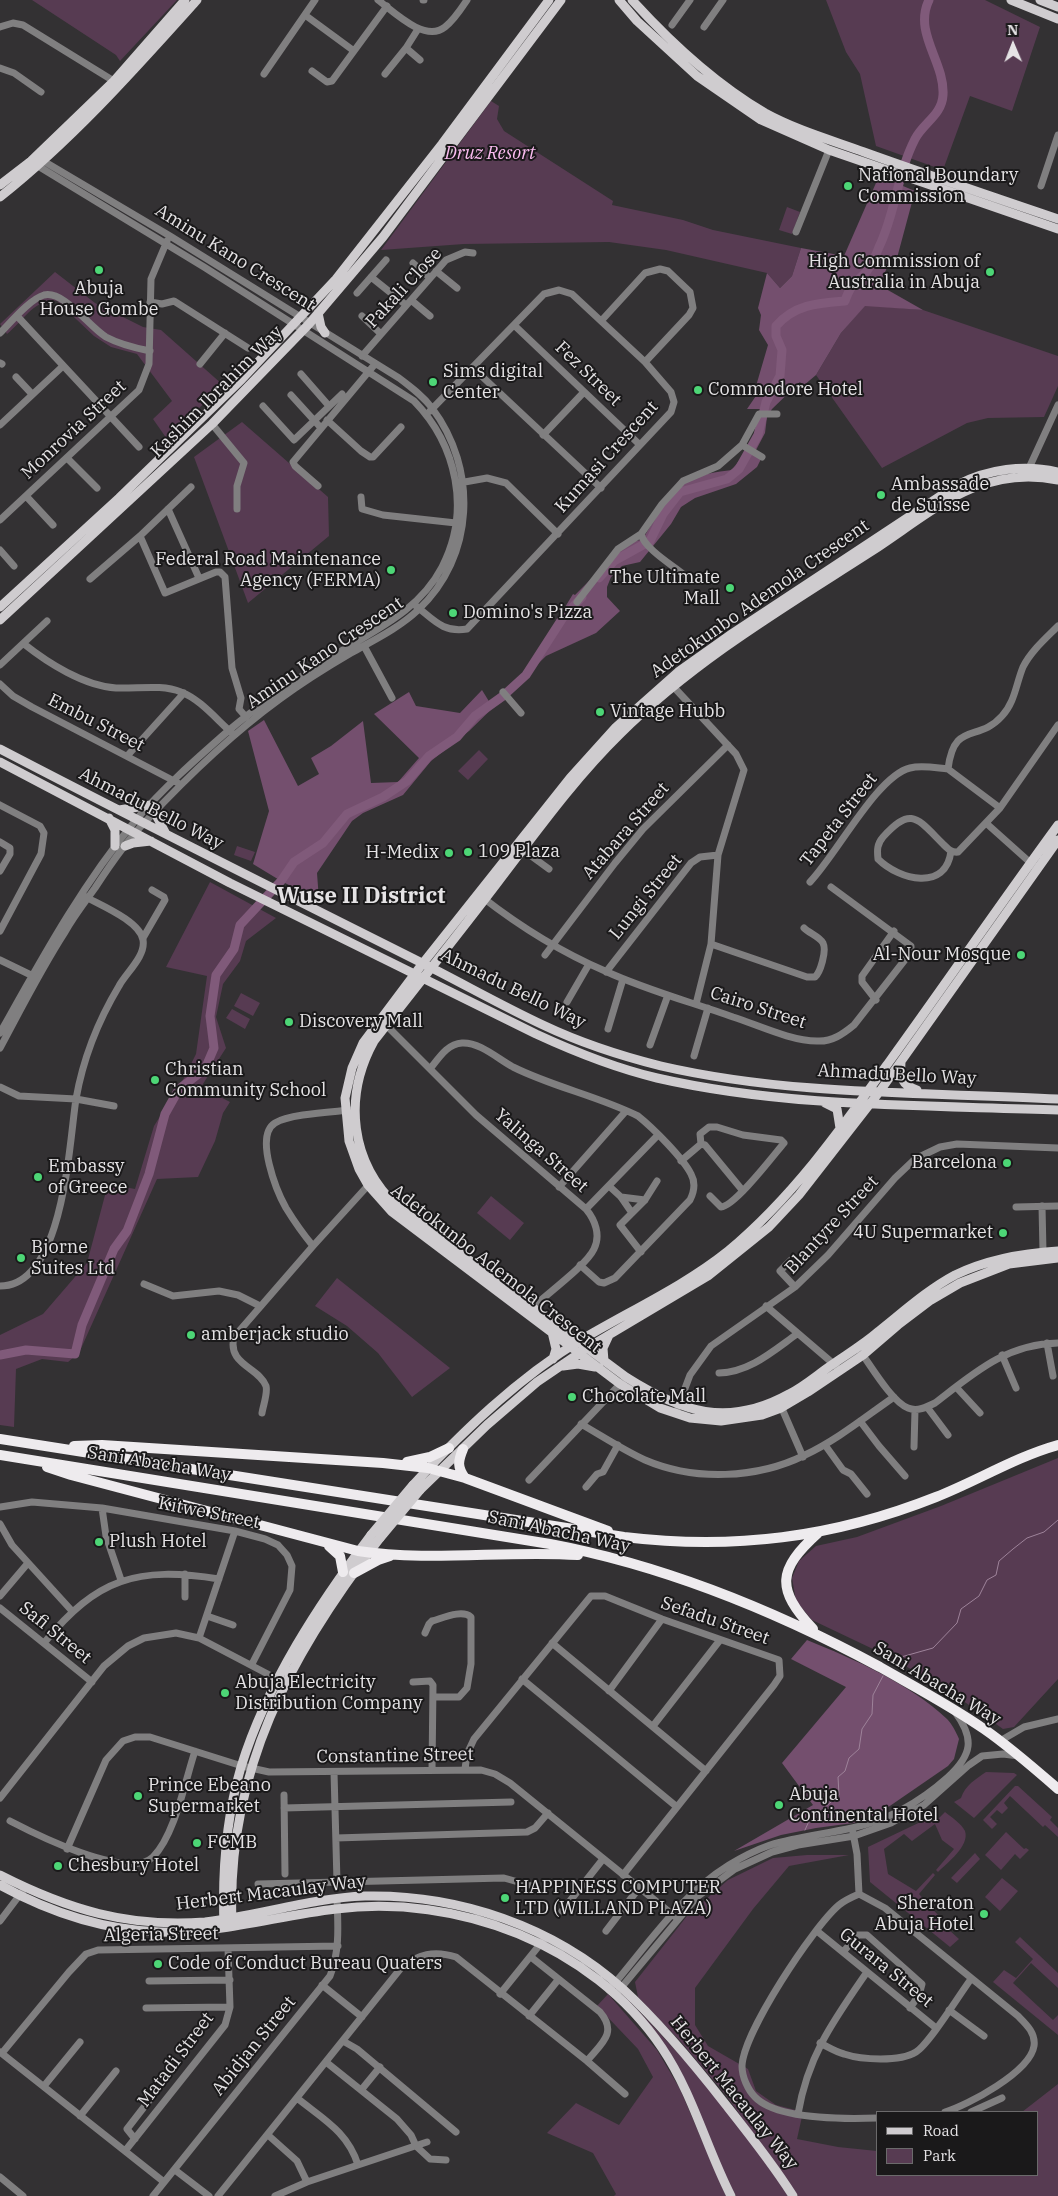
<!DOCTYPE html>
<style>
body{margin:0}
#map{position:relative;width:1058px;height:2196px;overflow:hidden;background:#333133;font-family:"IBM Plex Serif",serif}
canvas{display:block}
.legend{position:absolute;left:876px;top:2111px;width:162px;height:65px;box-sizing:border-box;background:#1a191a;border:1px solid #6b6a6b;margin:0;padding:6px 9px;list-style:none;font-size:15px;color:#e5e3e5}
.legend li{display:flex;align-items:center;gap:10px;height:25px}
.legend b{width:25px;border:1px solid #6b6a6b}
.north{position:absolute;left:988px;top:20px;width:50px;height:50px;-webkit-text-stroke:4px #1a191a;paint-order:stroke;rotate:359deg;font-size:14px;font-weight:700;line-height:20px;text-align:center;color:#e5e3e5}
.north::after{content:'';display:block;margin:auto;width:18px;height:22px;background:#e5e3e5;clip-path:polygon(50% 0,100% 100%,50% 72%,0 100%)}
</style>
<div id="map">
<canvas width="1058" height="2196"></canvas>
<ul class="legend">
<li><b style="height:6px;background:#cfcccf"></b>Road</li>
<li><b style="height:14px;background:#573b52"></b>Park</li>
</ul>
<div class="north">N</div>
</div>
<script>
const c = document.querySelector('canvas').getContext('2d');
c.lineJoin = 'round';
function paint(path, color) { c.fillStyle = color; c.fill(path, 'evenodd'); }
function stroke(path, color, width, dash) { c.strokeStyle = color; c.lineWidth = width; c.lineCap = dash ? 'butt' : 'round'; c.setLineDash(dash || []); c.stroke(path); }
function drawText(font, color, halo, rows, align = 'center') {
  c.font = font + ' "IBM Plex Serif",serif'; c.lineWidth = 4; c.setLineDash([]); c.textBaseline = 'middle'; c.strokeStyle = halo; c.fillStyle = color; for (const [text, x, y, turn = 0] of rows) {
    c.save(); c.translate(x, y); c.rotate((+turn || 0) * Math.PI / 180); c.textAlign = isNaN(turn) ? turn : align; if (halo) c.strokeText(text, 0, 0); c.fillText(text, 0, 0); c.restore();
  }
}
const green = new Path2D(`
 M32,0h145l-57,61 -4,-6z
 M826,0h159l55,27 -28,84 -42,-15 -27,74 -67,-24 -16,-72 -14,-22z
 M491,101l8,5 -2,13 7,12 109,70 -1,4 71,15 30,10 88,18 -9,28 -12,12 -13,-15 -101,-23 -57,-8 -145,2 -83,6z
 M787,207l13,5 -8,22 -13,-4z
 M55,272l40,31 48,24 18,3 62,55 -56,54 -14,-20 19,-18 -35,-47 -26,-7 -17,-11 -37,-35c-22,-3 -34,20 -50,33l-7,-10z
 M865,305l58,5 135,46v30l-14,31 -56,1 -21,5 -85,45 -66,-93 25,-42z
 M242,422l86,75 1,39 -81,67 -54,-146z
 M479,750l9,9 -20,21 -10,-9z
 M237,846l18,6 -4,9 -17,-6z
 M210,882l66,36 -30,23 -6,20 -17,23 -7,33 10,31 -25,39 29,15 -7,11 -8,28 -17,36 -41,2 -78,174 -11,9 -26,-3 -26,10 -2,58 -14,-2v-90l43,-21 44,-51 21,-79 27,5 19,-63 30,-48 12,-24 11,-78 -41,-9z
 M241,993l19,10 -7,13 -19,-10z
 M232,1009l18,10 -5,10 -19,-11z
 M491,1196l33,27 -14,17 -33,-27z
 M337,1278l113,90 -38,29 -34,-44 -31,-27 -32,-20z
 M1058,1458v221l-44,48 -11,2 -44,-31 -65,-39 -82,-39 -16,-19 -4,-23 7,-17 17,-15 41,-9 84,-31z
 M986,1772l28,1 3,2 -43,43 -20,-16 7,-4c4,-13 15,-19 25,-26z
 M1015,1786h3l34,31 -2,3 8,8v9l-13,-12 -2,2 -33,-31 -6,7 4,5 -6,6 -5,-4 -7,7 7,7 -5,5 -9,-9z
 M945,1812c6,5 17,12 20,19 5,15 -18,32 -27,41l-2,-2 18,-21 -12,-9 -7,-16 -23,17 -8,-7 -20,15 4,25 28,17 17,-18 2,2 -16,19 19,21 -2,3 23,21 -9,8 -80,-65 -2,-35 63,-30 8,1z
 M1006,1832l18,17 2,-1 3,2 -9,9 -5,-5 -14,16 -16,-15z
 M975,1853l5,6 -23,24 -6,-5z
 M807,1855h42l-60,11 -36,43 -58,79v37l13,21 40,23 8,22 20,14 27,7 -6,27 41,8 39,4v24h160v-63h-15l36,-28v112h-260l-73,-102 -44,-52 -43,-45 -3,-15 52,-66 41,-36 45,-22z
 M1002,1878l16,13 -18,20 -15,-14z
 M1020,1937l38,36v15l-27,-25 -18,20 40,37 5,-5v20l-65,-53 11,-12 12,8 17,-19 -18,-17z
 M608,1994l49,56 23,39 46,107h-112l2,-2 -23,-41 -46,-20 29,-30 43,22 34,-48 -15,-28 -41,-43z
 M622,1997l4,1c59,60 117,126 162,198h-52l-12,-23 -38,-90z`);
const forest = new Path2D(`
 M879,176l36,15 -18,67 -5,-1 -13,28 44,25 -58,-4 -24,27 -25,42 -13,11 -3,-4 -28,27 -5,8 -2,16 -9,17 6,7 -5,10 -21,17 -41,14 -14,9 -10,17 -31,38 -18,4 -11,11 -4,10v10l13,14 -24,22 -50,23 -77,75 -38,30 -28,34 -40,18 -11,8 -35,52 2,27 -38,-19 -28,-17 16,-53 -21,-80 16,-11 34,66 21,-12 -8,-16 20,-12 32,-25 8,62 27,-1 21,-24 -45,-44 35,-22 7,14 44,7 22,-23 8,13 35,-30 48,-79 2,1 45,-45 12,-9 10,-1c11,-17 28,-49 45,-59 12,-7 30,-9 45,-11 13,-18 32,-37 29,-61h-14l13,-19 -4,-4 12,-41 -9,-15 2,-15 -3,-7 9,-35 13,15 12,-12 9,-28 43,8z
 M807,1640c47,19 103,44 140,79 5,5 9,13 12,20l-5,20 -6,7 -64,44 -23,12 -45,6 -35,7 -47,16 79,-46 -31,-42 64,-76 -55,-28z`);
const stream = new Path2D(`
 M894,1659l39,-11 24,-25 4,-14 18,-13 8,-16 9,-5 3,-14 14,-12 14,-11 17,-6 14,-12
 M805,1830l4,-9 30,-26 -1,-18 7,-6 4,-13 10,-9 3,-20 10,-15 1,-19 10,-19`);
const river = new Path2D(`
 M599,578l15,-17 36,-20 13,-27 17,-22 47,-13 12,-10 19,-34 8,-33 14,-26 2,-26 -6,-14v-10c19,-22 43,-23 69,-25 7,-20 10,-16 22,-30 5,-7 9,-16 12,-24 17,-35 18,-73 36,-108 8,-16 27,-24 28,-44 2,-33 -30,-62 -14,-95
 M0,1355l26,-5 49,4 7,-29 32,-76 13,-18 22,-57 16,-60 14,-25 26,-20 9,-21 -4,-32 6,-41 18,-26 6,-24 41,-44 13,-19 29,-19 24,-29 36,-17 24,-16 22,-25 28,-19 18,-21 28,-20 23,-21 38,-59 18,-19`);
const minor = new Path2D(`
 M378,0c16,12 47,43 67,27 9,-7 16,-18 22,-27
 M423,0h1
 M305,15l49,36
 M672,25l18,-25
 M0,27l13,-4 10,2 94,58
 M704,27l19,-27
 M418,29l-12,19 14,12
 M0,68l14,5 27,19
 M312,71l15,11 5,-1 55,-75
 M264,74l51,-74
 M385,74l21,-26
 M1041,186l17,-51
 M796,232l33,-82
 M413,263l17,15
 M436,271l21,17
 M371,277l35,28
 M357,293l29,-33
 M411,300l19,16
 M150,302l12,2 12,-3 74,47
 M362,316l19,18
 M18,317l121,130
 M602,320l43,-47 15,-4 8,2 22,21 3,16 -4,7 -44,47
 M514,325l126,120
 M0,333c11,-11 30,-34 44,-38 20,-5 45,32 62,42 13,7 29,11 44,14
 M362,356l84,-96 19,-8 8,1
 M0,363l2,1
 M200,364l25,-31
 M473,368l128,120
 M301,374l28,32
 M16,377l16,17
 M291,395l30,33
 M263,406l31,34 48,-46
 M327,420l34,31 9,6h3l28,-30
 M212,424l32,39 -7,23v23
 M0,425l63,-59
 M543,435l41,-43
 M742,445l20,12
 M67,458l30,30
 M1029,468l29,-63
 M459,483l28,-5 19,5 52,51
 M318,486l-23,-20 -2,-4 82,-98
 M26,496l27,29
 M361,497l1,12 21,6 73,8
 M168,509l31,69
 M0,520l139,-130 10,-26 2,-85 16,-38
 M140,536l25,57 51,-21h4l5,5 7,91 9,30 -2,11 7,8
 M0,550l14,16
 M683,574c-11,-9 -39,-26 -42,-40l21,-30 21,-23 35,-15 24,-21 17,-31h18
 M90,579l50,-43 51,-49
 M577,602l41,-53 23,-15
 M416,606c18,14 27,27 51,23l204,-217 3,-10 -3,-10 -26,-30 -73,-68 -13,-4 -15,4 -114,117
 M24,644c24,19 60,42 92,44 22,1 45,-4 65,4 19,7 36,28 51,41
 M364,646l28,52
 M0,665l47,-44
 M670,683l66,71 8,16 -26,85 -7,89 -15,60
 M0,684l13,12 19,11 146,76
 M503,692l18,21
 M128,755l56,-62
 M0,805l40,21 4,7 -3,21 -41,77
 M1000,808l-52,-39c6,-49 30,-26 54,-53 13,-14 14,-32 21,-49 8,-16 23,-29 35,-41
 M986,823l48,43
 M0,842l10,6v6l-10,17
 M523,850l26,19
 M951,851c-5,41 -52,29 -73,8 -1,-9 -1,-15 5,-22 28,-31 34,-19 59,6 5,5 9,10 16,9l42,-44 58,-83
 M810,882c27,-28 67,-106 100,-114 12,-3 26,0 38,1
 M482,897c36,28 81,56 123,74 41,19 86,31 128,46 25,8 58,24 84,24 15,1 26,-7 37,-16l57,-73v-6l-80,-59
 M143,938l22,-38 -1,-3 -12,-7
 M711,944l96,33h8c5,-4 12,-26 8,-34 -3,-6 -14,-10 -19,-15
 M545,955l70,-92 28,-34 85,-84
 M0,960l33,16
 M606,972l85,-109 9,-6 18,-2
 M876,1000l-14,-18v-6l32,-45
 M567,1002l22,-38
 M384,1023l92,92 110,94c9,11 15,26 8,40 -8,17 -49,46 -64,61
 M608,1029l15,-50
 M0,1033c41,-73 81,-147 135,-212 27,-32 61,-62 93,-90 32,-27 67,-51 102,-73 42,-27 88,-45 112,-91 29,-56 15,-122 -28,-166l-210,-134 -171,-104
 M650,1045l18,-50
 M0,1048c21,-39 41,-79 65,-116 9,-16 20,-30 30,-44 15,-23 32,-48 51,-67 41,-44 86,-87 134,-122 23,-17 47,-32 71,-46 23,-13 48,-25 67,-43 57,-53 60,-141 14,-202 -9,-12 -21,-21 -33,-30l-229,-142 -130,-77
 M694,1056l14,-48
 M430,1069c9,-11 17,-25 32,-26 18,-1 36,16 51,24 40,20 85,29 125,49 15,12 45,42 53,58 5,9 3,18 -1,26l-75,78 -11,5 -5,-1 -19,-17
 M0,1087l19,9 57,3 38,7
 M701,1144l-1,-10 9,-7h8l26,8 38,5 3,3c-11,13 -49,63 -63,64l-11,-11
 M681,1161l20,-17 4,1 38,46
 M609,1186l12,11 11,16
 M559,1187l67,-76
 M621,1197l24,3
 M1042,1206l1,46
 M1016,1207l42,-1
 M586,1209l72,-74
 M313,1246c-10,-12 -19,-25 -27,-38 -9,-16 -32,-72 -11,-85 14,-9 57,-11 75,-13
 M641,1252l-21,-27 25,-25 12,-19
 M791,1260l-11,11 15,16
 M144,1284l29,12 46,-5 19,4 22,11
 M0,1286c64,0 69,-143 76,-187 7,-40 22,-78 43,-113 7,-13 27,-30 24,-46 -3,-19 -43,-35 -59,-44
 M766,1306l70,60
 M1047,1343l6,33
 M860,1351c11,15 32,51 48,57 9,4 19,-1 27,-5 39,-30 71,-59 123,-60
 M1002,1355l14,33
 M719,1373c31,-1 54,-22 78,-39
 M956,1387l24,26
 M780,1404l23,53
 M678,1407l12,-32 21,-29 84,-59 33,-32 67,-77 20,-19 25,-12 17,-3 101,4
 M927,1407l21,28
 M262,1413c1,-7 6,-20 4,-27 -7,-19 -39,-21 -32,-49l79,-91 60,-66
 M860,1421l19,25 26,30
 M581,1424c21,12 42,26 64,36 49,21 112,19 160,-5 32,-15 60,-38 89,-58
 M825,1445l18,25 8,4 16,20
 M914,1447l1,-37
 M529,1480l95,-100
 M586,1487l11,-13 6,-2 15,-27
 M0,1507l32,-5 70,6 133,23 30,8 13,6 9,10 5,11 -2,24 -38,74
 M102,1508l4,28 15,44
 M0,1524l12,21 60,66
 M0,1596l28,-33
 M185,1597v-23
 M0,1608l92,74
 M207,1616l26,9
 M425,1633l4,-9 3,-3c11,-3 30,-12 39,-4v47l-4,24 -8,9h-26
 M199,1638l36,-107
 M44,1643c53,-65 93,-77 175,-64
 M552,1643l154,128
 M522,1679l155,128
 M413,1682l17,-1 3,4 -1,85
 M609,1691l53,-72
 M653,1726l67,-86
 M1000,1741l24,-14 34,-8
 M465,1769l2,-15 7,-15 117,-143h14l57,23 117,41 1,16 -6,9 -151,190
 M334,1772l3,110
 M284,1795l1,79
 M0,1798l104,-132 24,-20 16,-8 32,-5 23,5 82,43
 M284,1808l227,-6
 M10,1821c25,13 118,60 143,36 22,-22 32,-76 42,-106
 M853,1833l4,21 2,40
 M336,1838l191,-6 8,-4 13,-15
 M67,1849l39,-89 17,-19 12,-4h15l92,29 27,6 212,-2 14,4 15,9 168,136
 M258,1884l246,-6 25,7
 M562,1911l41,-52
 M0,1921l25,-33
 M606,1931l33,-43
 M817,1931l119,97
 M843,1952l15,-17h9l55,49 -3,11 -9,13
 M531,1957l69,55c18,21 1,32 -13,49
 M149,1981l81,-1
 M322,1985l40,32
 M609,1990c38,-44 70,-94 120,-125 13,-8 27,-15 41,-20 27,-8 55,-11 82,-17 37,-8 68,-26 96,-51 24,-22 27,-38 7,-65
 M500,1994l46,-57
 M615,1995l82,-98 38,-28 37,-17 26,-7 56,-9 37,-13 33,-18 45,-40 13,-9 21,-2 16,2
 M146,2008l84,-1
 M949,2010l35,26
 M529,2016l29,-36
 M343,2041l14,8 99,83
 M820,2043c8,4 16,9 24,11 18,6 56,8 72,-2 14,-9 43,-57 55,-73
 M0,2052l164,130
 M2,2053l67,-81 17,-18 12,-4 240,-4
 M326,2062l71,57 14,16 5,11 14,13 16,1
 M44,2086l36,-44
 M362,2089l18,-22
 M297,2098c26,21 51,34 61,67
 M971,2112l31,-14
 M798,2114c10,-59 36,-94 69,-142
 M80,2116l36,-45
 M877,2118c-30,1 -100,2 -122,-21 -7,-7 -13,-20 -13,-31 1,-33 71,-139 97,-161 6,-5 13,-8 20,-11l26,14 133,108c8,8 18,17 16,30 -4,26 -66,59 -89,66
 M268,2135l29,26 10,21
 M135,2139l-8,-10 24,-31
 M125,2151l100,-126 5,-18 -2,-58
 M175,2170l34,26
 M0,2177l23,19
 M153,2196l177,-220c10,-25 8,-51 7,-77
 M218,2196l183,-228c17,-14 33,-18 55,-11l131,104 38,33
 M275,2196l32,-14 120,-40`);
const major = new Path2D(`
 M619,0l18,21 60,55 64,44 68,30 229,79
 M632,0c40,44 82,83 133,113 31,17 66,27 99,39 64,23 129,45 194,67
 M1011,0l47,19
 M1040,0l18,7
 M0,185l31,-24 83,-80 71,-81
 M0,197c73,-58 135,-128 197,-197
 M318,313l3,14 4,6
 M1058,472c-34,-8 -70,-3 -101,13l-224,148 -55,39 -62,55 -46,51 -147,185 -60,80 -11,25 -7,30 4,43 10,28 9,16 24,27 228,172 40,24 30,10 31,3 41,-6 19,-7 27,-16 55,-37 35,-30 33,-25 29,-17 49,-19 49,-6
 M1058,480c-78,-16 -126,32 -186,71 -87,56 -177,109 -252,183 -45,44 -83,97 -122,148 -41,54 -83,106 -124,159 -31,56 -24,122 24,166l228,170c55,35 102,51 163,17 16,-8 29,-20 44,-30 16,-11 31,-20 46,-33 24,-19 48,-41 76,-56 31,-15 69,-22 103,-24
 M0,607l119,-109 123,-119 94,-100 106,-135 107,-144
 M0,620l212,-196 97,-100 74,-87 178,-237
 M0,749c140,73 280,143 422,214 40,20 80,43 121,62 38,18 78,31 118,41 130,30 265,26 397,33
 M0,762l230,121 306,151c39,18 79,34 121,44 131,30 268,27 401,32
 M157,809v8l9,17
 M119,810l32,-5
 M109,818l6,12v16
 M125,846l8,-3 18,-2
 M901,1062c-1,15 0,23 16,28
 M825,1103l12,6 3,19
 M552,1332l4,17 -3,10
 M604,1361l-1,-13 6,-13
 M563,1366l15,-2 17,3
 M413,1485c49,-53 104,-106 166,-144 50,-30 104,-54 149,-90 64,-53 113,-122 161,-189 57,-79 112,-159 169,-237
 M420,1490l67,-65 50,-43 50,-34 121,-72 61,-49 30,-32 81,-104 178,-251
 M0,1875c67,34 128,53 205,47 53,-6 106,-24 160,-26 93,-2 188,30 258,93 38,35 71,75 103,116 23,29 47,59 67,91
 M0,1885c49,27 104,45 160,47 61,2 116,-16 176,-23 121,-15 256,35 326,139 31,46 44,99 69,148
 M232,1923c-6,-151 58,-269 148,-385
 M224,1925c-2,-53 2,-107 17,-158 26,-84 78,-163 130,-232`);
const highway = new Path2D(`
 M0,1439l624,98c109,13 209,1 312,-40 41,-16 79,-40 122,-52
 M74,1446l28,-1 281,18 45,5 37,10 143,53
 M463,1449c-5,12 -6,18 2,29
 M0,1455l550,89c117,22 226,67 330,123 35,20 71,39 104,62 26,18 50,39 74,60
 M407,1462l23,-5 19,-9
 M47,1467l24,8 287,76c73,11 147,-1 220,4
 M329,1546l11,10 3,16
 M354,1573l24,-13 12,-4
 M813,1629c-37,-40 -36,-59 5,-96`);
const majorBridge = new Path2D(`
 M371,1535l42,-50
 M380,1538l40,-48`);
const markers = [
 [848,186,5,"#4dd676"],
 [99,270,5,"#4dd676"],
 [990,272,5,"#4dd676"],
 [433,382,5,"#4dd676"],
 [698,390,5,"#4dd676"],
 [881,495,5,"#4dd676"],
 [391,570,5,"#4dd676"],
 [730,588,5,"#4dd676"],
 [453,613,5,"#4dd676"],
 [600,712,5,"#4dd676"],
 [468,852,5,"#4dd676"],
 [449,853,5,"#4dd676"],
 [1021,955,5,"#4dd676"],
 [289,1022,5,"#4dd676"],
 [155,1080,5,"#4dd676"],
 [1007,1163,5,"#4dd676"],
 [38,1177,5,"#4dd676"],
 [1003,1233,5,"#4dd676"],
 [21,1258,5,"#4dd676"],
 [191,1335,5,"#4dd676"],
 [572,1397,5,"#4dd676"],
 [99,1542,5,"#4dd676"],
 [225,1693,5,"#4dd676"],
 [138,1796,5,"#4dd676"],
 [779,1805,5,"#4dd676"],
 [197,1843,5,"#4dd676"],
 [58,1866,5,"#4dd676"],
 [505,1898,5,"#4dd676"],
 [984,1914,5,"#4dd676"],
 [158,1964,5,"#4dd676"]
];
const parkNames = [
 ["Druz Resort",490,154]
];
const poiNames = [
 ["National Boundary",858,176],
 ["Commission",858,197],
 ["High Commission of",980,262,"right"],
 ["Australia in Abuja",980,283,"right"],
 ["Abuja",99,289,"center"],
 ["House Gombe",99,310,"center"],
 ["Sims digital",443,372],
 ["Center",443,393],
 ["Commodore Hotel",708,390],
 ["Ambassade",891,485],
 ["de Suisse",891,506],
 ["Federal Road Maintenance",381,560,"right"],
 ["Agency (FERMA)",381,581,"right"],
 ["The Ultimate",720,578,"right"],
 ["Mall",720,599,"right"],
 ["Domino's Pizza",463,613],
 ["Vintage Hubb",610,712],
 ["109 Plaza",478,852],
 ["H-Medix",439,853,"right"],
 ["Al-Nour Mosque",1011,955,"right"],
 ["Discovery Mall",299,1022],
 ["Christian",165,1070],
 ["Community School",165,1091],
 ["Barcelona",997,1163,"right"],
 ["Embassy",48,1167],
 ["of Greece",48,1188],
 ["4U Supermarket",993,1233,"right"],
 ["Bjorne",31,1248],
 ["Suites Ltd",31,1269],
 ["amberjack studio",201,1335],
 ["Chocolate Mall",582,1397],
 ["Plush Hotel",109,1542],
 ["Abuja Electricity",235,1683],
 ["Distribution Company",235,1704],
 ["Prince Ebeano",148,1786],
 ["Supermarket",148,1807],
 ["Abuja",789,1795],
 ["Continental Hotel",789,1816],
 ["FCMB",207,1843],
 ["Chesbury Hotel",68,1866],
 ["HAPPINESS COMPUTER",515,1888],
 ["LTD (WILLAND PLAZA)",515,1909],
 ["Sheraton",974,1904,"right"],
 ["Abuja Hotel",974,1925,"right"],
 ["Code of Conduct Bureau Quaters",168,1964]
];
const streetNames = [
 ["Aminu Kano Crescent",235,258,32],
 ["Pakali Close",404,288,-47],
 ["Fez Street",588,374,44],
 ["Kashim Ibrahim Way",217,392,-45],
 ["Monrovia Street",74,430,-43],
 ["Kumasi Crescent",607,457,-48],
 ["Adetokunbo Ademola Crescent",760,599,-35],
 ["Aminu Kano Crescent",325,653,-34],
 ["Embu Street",96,723,27],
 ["Ahmadu Bello Way",151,809,27],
 ["Tapeta Street",839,820,-52],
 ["Atabara Street",626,831,-49],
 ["Lungi Street",646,897,-51],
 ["Ahmadu Bello Way",513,989,26],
 ["Cairo Street",758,1008,18],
 ["Ahmadu Bello Way",897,1075,3],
 ["Yalinga Street",541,1151,41],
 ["Blantyre Street",832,1225,-47],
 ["Adetokunbo Ademola Crescent",496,1269,38],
 ["Sani Abacha Way",159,1464,9],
 ["Kitwe Street",209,1513,11],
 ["Sani Abacha Way",559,1532,12],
 ["Sefadu Street",715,1621,19],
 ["Safi Street",55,1633,39],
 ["Sani Abacha Way",937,1684,31],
 ["Constantine Street",395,1756,-1],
 ["Herbert Macaulay Way",271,1893,-7],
 ["Algeria Street",161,1935,-1],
 ["Gurara Street",886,1968,39],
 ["Abidjan Street",254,2046,-51],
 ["Matadi Street",176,2060,-53],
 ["Herbert Macaulay Way",734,2093,51]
];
const districtNames = [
 ["Wuse II District",361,897]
];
paint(green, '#573b52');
paint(forest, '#744f6e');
stroke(stream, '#9e839a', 1);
stroke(river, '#805a7a', 9);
stroke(minor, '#807f80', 7);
stroke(major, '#cfcccf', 9);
stroke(highway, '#eeebee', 10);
stroke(majorBridge, '#cfcccf', 9);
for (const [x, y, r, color] of markers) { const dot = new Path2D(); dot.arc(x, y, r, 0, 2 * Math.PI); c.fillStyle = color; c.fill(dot); stroke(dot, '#1a191a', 2); }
drawText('italic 18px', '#fbbcf0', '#1a191a', parkNames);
drawText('18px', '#e5e3e5', '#1a191a', poiNames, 'left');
drawText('18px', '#e5e3e5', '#1a191a', streetNames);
drawText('bold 22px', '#e5e3e5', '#1a191a', districtNames);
</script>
